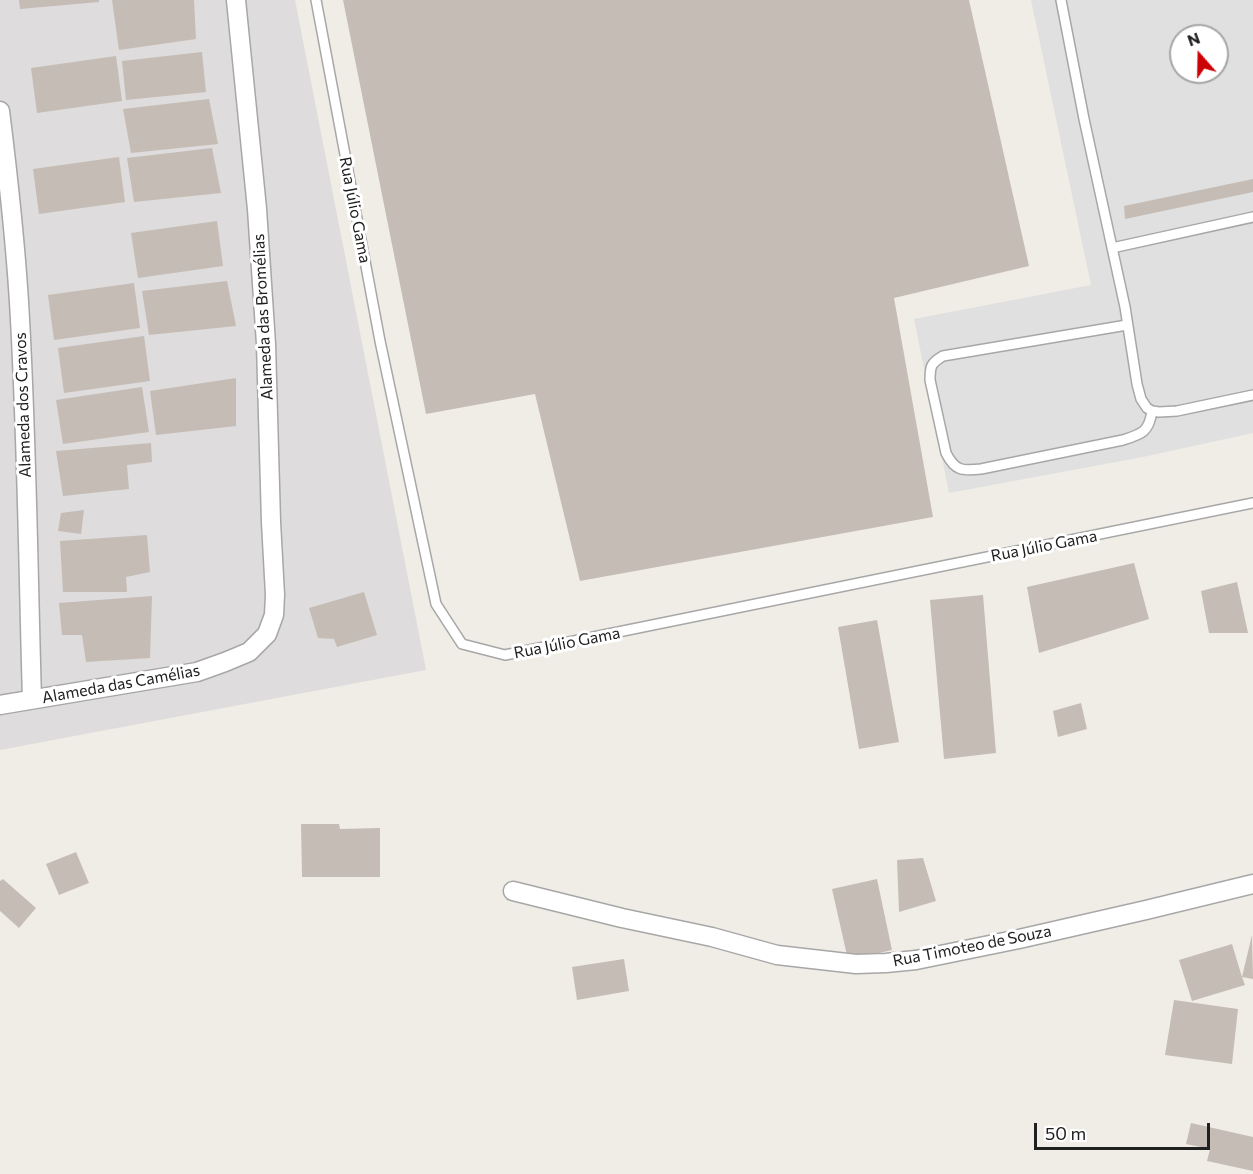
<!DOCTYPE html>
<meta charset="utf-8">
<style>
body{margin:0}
#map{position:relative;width:1253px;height:1174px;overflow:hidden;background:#f0ede6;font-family:Commissioner,sans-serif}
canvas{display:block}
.north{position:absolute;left:1169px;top:24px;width:60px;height:60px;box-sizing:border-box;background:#fff;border:2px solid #a6a6a6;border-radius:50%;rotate:340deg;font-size:16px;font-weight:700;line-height:24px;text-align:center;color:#202020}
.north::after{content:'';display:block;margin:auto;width:21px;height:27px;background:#cc0306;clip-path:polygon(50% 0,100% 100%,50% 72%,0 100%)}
.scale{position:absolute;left:1034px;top:1123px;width:176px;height:27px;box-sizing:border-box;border:3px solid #202020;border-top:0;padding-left:8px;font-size:18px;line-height:21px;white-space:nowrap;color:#202020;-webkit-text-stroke:4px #fff;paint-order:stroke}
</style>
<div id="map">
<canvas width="1253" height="1174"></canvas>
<div class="north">N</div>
<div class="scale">50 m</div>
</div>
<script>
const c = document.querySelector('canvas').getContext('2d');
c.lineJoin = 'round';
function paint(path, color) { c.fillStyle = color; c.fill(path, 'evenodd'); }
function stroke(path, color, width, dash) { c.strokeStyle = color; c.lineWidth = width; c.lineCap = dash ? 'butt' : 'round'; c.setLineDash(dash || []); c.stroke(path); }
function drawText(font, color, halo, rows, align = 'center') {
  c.font = font + ' Commissioner,sans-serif'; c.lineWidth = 6; c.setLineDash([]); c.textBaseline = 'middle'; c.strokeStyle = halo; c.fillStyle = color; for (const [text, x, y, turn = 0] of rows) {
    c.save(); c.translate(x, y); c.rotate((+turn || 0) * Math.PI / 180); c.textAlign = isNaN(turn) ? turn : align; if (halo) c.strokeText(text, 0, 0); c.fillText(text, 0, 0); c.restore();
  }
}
const residential = new Path2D(`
 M0,0h295l131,670 -426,80z`);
const parking = new Path2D(`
 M1031,0h222v433l-110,24 -194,36 -35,-174 177,-34zM1181,36h36v36h-36z`);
const building = new Path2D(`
 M19,0h80v2l-79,7z
 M112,0h82l2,39 -77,11z
 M343,0h626l60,266 -135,32 39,219 -353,64 -45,-187 -109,20z
 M202,52l4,40 -80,8 -4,-39z
 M116,56l6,45 -85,12 -6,-45z
 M209,99l9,45 -87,9 -8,-44z
 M212,148l9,45 -87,9 -7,-44z
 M119,157l6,45 -86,12 -6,-45z
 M1253,179v13l-128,27 -1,-13z
 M217,221l6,45 -85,12 -7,-45z
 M227,281l9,45 -87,9 -7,-44z
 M134,283l6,45 -86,12 -6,-45z
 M144,336l6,45 -86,12 -6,-45z
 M236,378v48l-80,9 -6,-44z
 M142,387l7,45 -86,12 -7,-44z
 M151,443l1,19 -25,3 2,24 -66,7 -7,-45z
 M84,510l-3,24 -23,-3 3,-18z
 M147,535l3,37 -24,5 1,15h-64l-3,-51z
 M1134,563l15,56 -110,34 -12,-66z
 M1237,582l11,51h-39l-8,-42z
 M364,592l13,43 -40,12 -3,-8 -16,-1 -9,-30z
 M983,595l13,158 -52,6 -14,-159z
 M152,596l-2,62 -64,4 -4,-27h-20l-3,-32z
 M877,620l22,122 -40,7 -21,-122z
 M1081,703l6,26 -29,8 -5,-26z
 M301,824h38l1,5 40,-1v49h-78z
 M76,852l13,31 -30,12 -13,-31z
 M923,858l13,43 -37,11 -2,-52z
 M3,879l33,29 -17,20 -19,-17v-30z
 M877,879l15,71 -44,10 -16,-71z
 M1252,935l1,44 -11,-2 3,8 -53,16 -13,-41 53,-16 10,33z
 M624,959l5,32 -52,9 -5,-33z
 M1174,1000l64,9 -6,55 -67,-9z
 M1191,1123l62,14v34l-46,-10 3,-12 -24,-5z`);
const service = new Path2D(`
 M316,0l64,341 56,263 26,40 43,11 748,-152
 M1061,0l23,119 41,188 12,77 4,15 6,9 5,3 7,1 18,-1 76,-16
 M1112,248l141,-31
 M1127,325l-184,31c-12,7 -13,10 -13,24l16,73c9,18 16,18 35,16l142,-29c19,-6 26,-8 29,-29`);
const minor = new Path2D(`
 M0,111c8,64 15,127 19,191 8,132 9,265 13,397
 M0,705l197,-33 28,-10 24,-10 18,-18 7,-19 1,-20 -4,-73 -5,-178 -9,-135 -21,-209
 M513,891l109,27 90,19 65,18 79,9 30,-1 30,-3 103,-21 127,-29 107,-26`);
const streetNames = [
 ["Rua Júlio Gama",355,210,79],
 ["Alameda das Bromélias",263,317,-93],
 ["Alameda dos Cravos",23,405,-92],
 ["Rua Júlio Gama",1044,546,-11],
 ["Rua Júlio Gama",567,643,-11],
 ["Alameda das Camélias",121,684,-10],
 ["Rua Timoteo de Souza",972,946,-11]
];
paint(residential, '#dedcdc');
paint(parking, '#e0e0e0');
paint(building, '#c5bcb5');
stroke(service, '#a7a7a7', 12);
stroke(minor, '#a7a7a7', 21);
stroke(service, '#fff', 9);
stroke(minor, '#fff', 18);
drawText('16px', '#202020', '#fff', streetNames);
</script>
